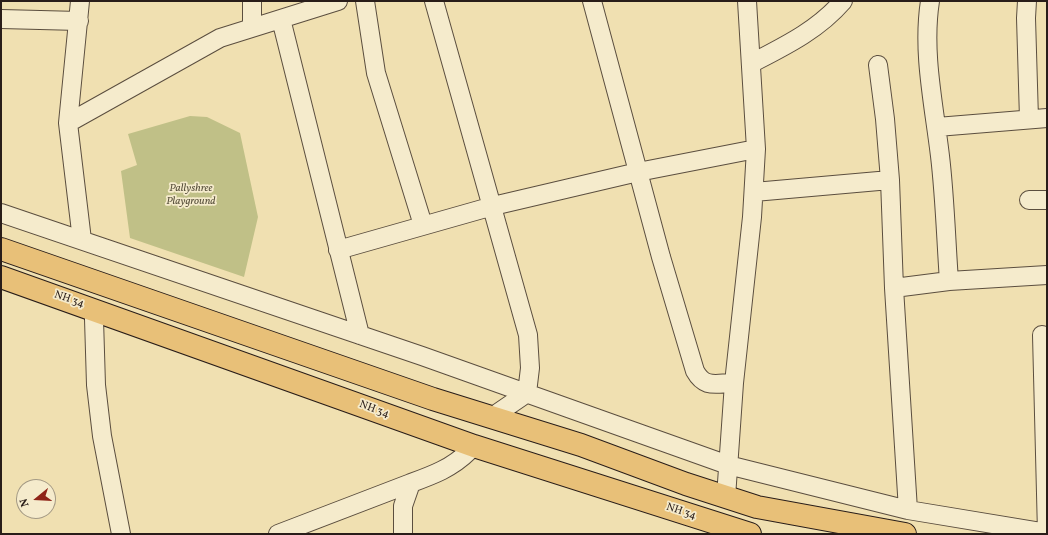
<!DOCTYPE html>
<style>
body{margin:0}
#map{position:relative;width:1048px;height:535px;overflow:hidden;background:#f0e0b1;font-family:Vollkorn,serif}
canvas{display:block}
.frame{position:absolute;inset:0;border:2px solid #291d19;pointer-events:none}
.north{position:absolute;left:16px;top:479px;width:40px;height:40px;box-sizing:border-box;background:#f5ebcc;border:1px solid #a39984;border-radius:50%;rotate:252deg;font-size:11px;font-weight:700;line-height:16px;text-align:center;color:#291d19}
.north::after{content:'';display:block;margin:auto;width:14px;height:18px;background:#8f2418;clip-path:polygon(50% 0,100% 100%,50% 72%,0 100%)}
</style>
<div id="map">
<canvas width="1048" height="535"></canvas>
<div class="frame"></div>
<div class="north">N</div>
</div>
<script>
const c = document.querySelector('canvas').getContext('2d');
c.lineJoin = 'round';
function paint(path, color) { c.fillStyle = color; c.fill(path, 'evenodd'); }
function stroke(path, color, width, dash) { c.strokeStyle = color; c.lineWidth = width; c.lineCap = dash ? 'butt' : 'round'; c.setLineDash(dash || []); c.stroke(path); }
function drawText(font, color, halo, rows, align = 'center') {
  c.font = font + ' Vollkorn,serif'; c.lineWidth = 3.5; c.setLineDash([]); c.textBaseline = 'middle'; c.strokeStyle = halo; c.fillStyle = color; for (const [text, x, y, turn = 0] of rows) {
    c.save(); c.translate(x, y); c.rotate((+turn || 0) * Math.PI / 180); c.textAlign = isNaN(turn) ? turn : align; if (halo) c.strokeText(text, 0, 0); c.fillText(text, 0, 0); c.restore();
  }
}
const green = new Path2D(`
 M190,116l17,1 33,16 18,84 -14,60 -114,-39 -9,-67 16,-6 -9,-31z`);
const minor = new Path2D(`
 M252,1v27
 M365,1l11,72 47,152
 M434,1l94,334 2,33 -3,25 -35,24
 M592,1l69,256 34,114c10,18 21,12 39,12
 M930,1c-8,51 4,104 10,155 5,42 6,84 9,125
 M1027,1l-1,17 3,101
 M1,19l78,2
 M281,19l79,316
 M752,63c33,-17 66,-33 91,-62
 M878,65l7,54 5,61 4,108 14,222
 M68,123l12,-122
 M937,127l110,-9
 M754,192l136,-12
 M1029,200h18
 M1,213l421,143 306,109 180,45 139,23
 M82,240l-14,-117 152,-85 118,-37
 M338,250l155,-44 145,-34 118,-23
 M894,288l55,-7 98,-6
 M94,319l2,66 6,51 19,98
 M1042,335l5,198
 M726,497l8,-114 18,-166 4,-68 -9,-148
 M278,534l133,-51
 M403,534v-28l8,-23c22,-8 41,-15 58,-32`);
const major = new Path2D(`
 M1,249l432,150 148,46 105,39 71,23 148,27
 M1,277l473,169 276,88`);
const parkNames = [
 ["Pallyshree",191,189],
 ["Playground",191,202]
];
const streetNames = [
 ["NH 34",69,300,19],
 ["NH 34",374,410,20],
 ["NH 34",681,512,18]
];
paint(green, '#c0c087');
stroke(minor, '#5b4e3f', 20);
stroke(major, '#291d19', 24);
stroke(minor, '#f5ebcc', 18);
stroke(major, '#e8c078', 22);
drawText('italic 11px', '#564e3a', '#f5ebcc', parkNames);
drawText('11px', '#291d19', '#f5ebcc', streetNames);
</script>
